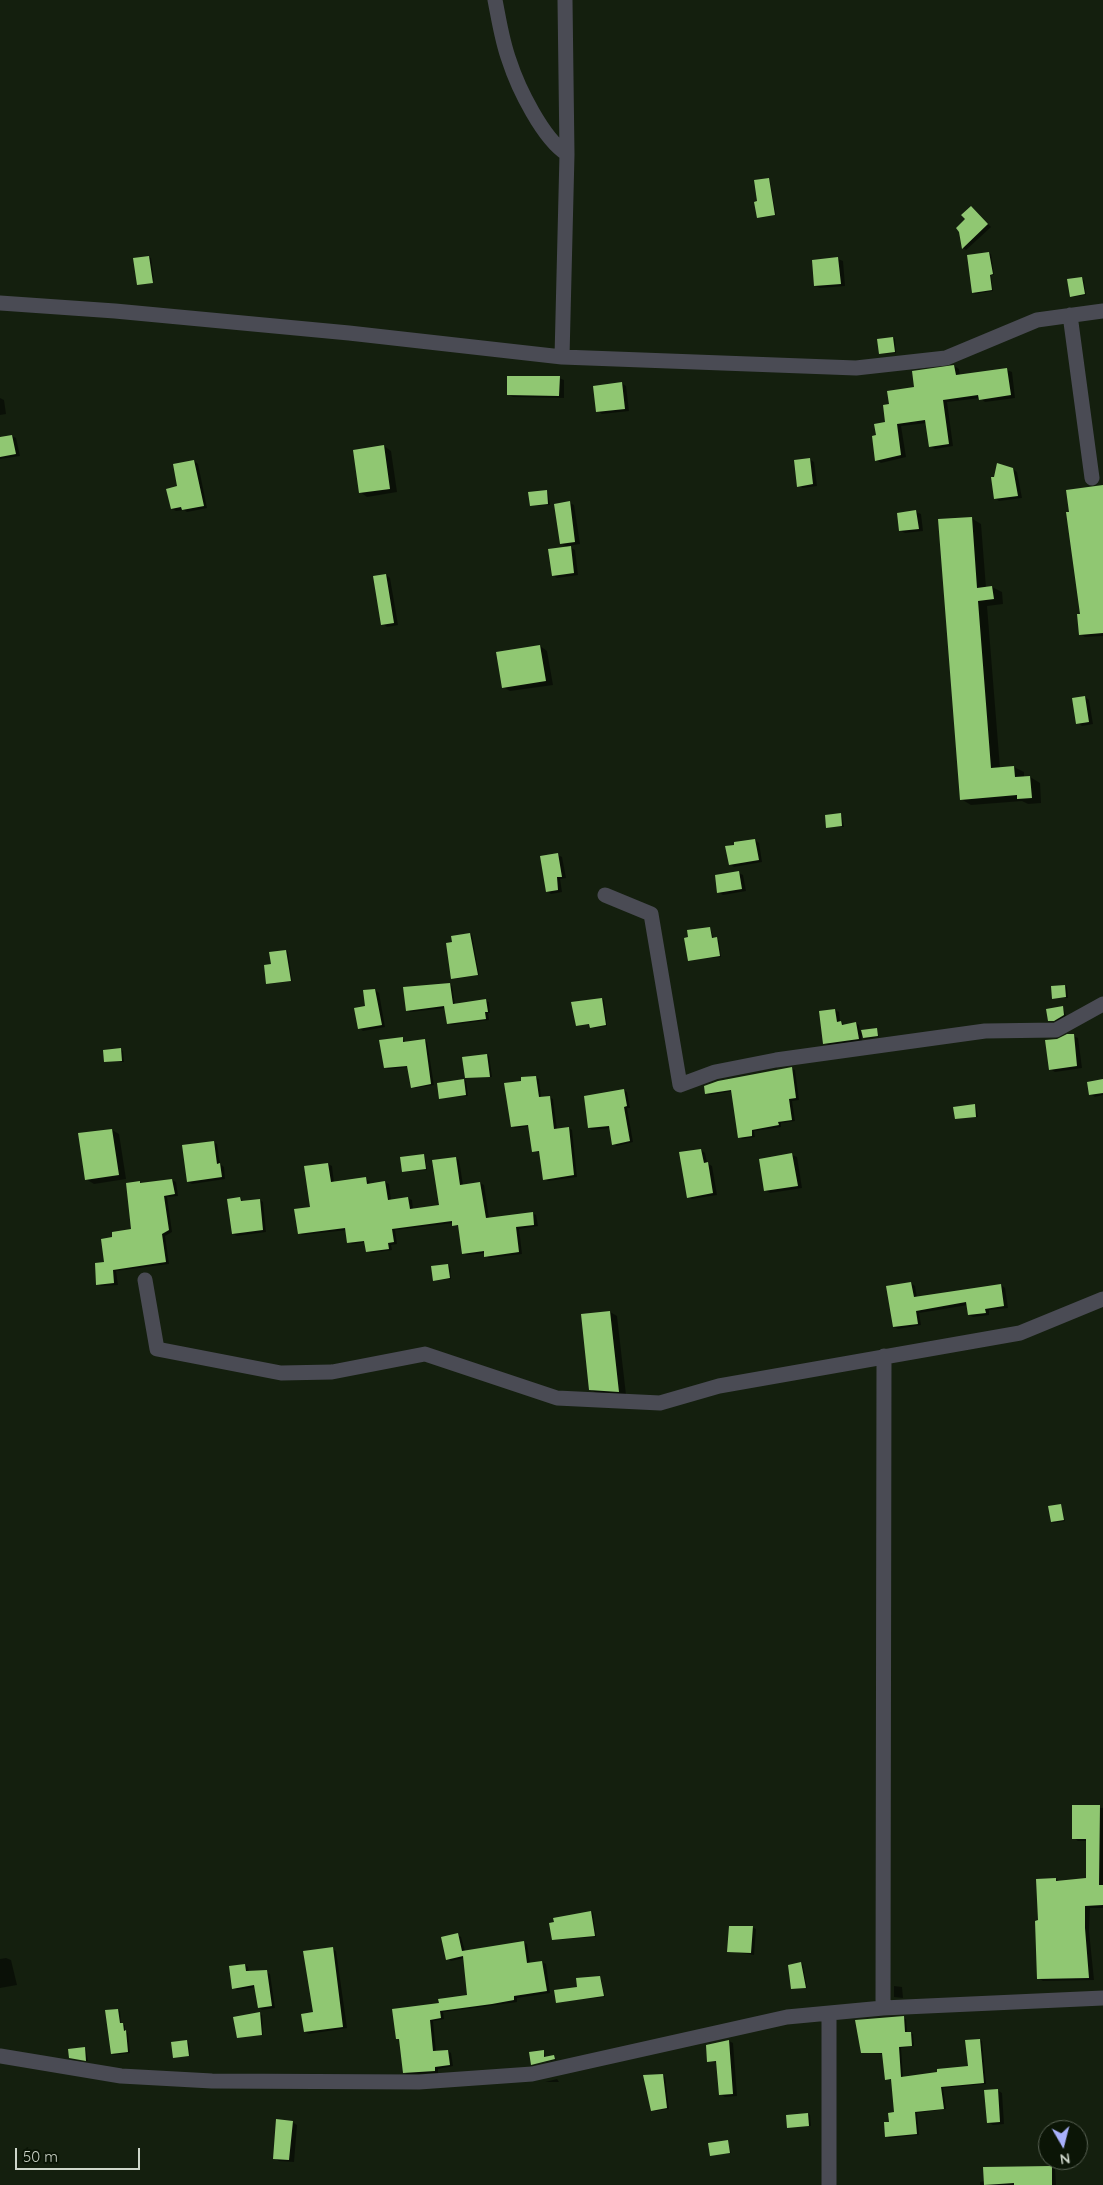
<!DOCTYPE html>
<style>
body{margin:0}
#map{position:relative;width:1103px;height:2185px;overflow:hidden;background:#141f0e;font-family:Quicksand,sans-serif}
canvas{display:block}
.north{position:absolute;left:1038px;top:2120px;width:50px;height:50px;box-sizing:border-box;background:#0b1506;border:1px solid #596254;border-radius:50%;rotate:172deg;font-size:14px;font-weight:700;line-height:20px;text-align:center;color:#ced6ca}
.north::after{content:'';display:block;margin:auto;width:18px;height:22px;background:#a8b0fc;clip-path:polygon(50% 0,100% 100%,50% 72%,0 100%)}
.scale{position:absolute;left:15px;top:2148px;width:125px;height:22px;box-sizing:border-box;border:2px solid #ced6ca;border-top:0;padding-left:6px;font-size:15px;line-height:18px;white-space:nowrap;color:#ced6ca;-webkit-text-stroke:4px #0b1506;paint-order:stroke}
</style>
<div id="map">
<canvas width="1103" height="2185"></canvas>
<div class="north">N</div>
<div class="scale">50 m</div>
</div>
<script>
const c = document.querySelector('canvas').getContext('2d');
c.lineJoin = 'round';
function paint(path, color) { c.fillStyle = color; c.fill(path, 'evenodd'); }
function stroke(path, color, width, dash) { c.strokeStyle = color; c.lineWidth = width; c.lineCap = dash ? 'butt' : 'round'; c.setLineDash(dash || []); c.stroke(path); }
const shadow = new Path2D(`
 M768,180l2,1 6,34 -16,3 -2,-1 1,-15z
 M974,210l17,17 -25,23 -3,-2z
 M989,253l2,1 3,21h-3l2,16 -18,3 -2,-2z
 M149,257l2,1 3,23 -15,3z
 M838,259l5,2 2,25 -25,2 -5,-2z
 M1082,279l2,1 2,15 -13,2 -2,-1z
 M893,338l2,1 1,14 -16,1z
 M954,366l5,3 1,7 47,-6 5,2 3,26 -30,4 -5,-4 -33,4 6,44 -18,3 -5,-3 -3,-23 -26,3 5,31 -25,6 -5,-3 1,-24 10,-12 4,-19 24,-17z
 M559,378l5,2v18l-51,-1 -4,-2z
 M621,383l5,3 3,25 -27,3 -4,-3z
 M0,398l4,2 2,14 -6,1z
 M12,436l4,2 4,18 -20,3v-21z
 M384,446l7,5 6,41 -30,5 -7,-5z
 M809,459l5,3 3,24 -14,2 -5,-2z
 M194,461l4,3 9,44 -20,4 -3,-2 -8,1 -4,-2z
 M1013,469l4,3 5,26 -23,3 -4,-3z
 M1103,486v150l-18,1 -5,-3 1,-19z
 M546,491l2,2 2,12 -19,1z
 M570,503l4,2 6,39 -12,2 7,4 3,25 -21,3 -4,-3 15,-27 -7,-5z
 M916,512l5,2 2,17 -18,2 -4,-2z
 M971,518l10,6 5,64 6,-1 10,5 1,12 -16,2 13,162 14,-1 10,5v6l6,-1 10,6 1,20 -13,1 -6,-3 -51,4 -10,-6z
 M386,575l4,3 8,47 -11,2 -4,-3z
 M540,646l7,5 6,34 -43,6 -7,-4z
 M1085,697l4,3 4,24 -11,2 -4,-3z
 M840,814l2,2 2,11h-16z
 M755,840l4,3 3,19 -28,5 -4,-3z
 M558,855l4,2 4,21 -6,1 2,13 -11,2 -4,-3z
 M739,873l4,2 3,16 -23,4 -5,-3z
 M710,928l4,11 5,1 2,17 -32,3 -1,-29z
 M470,934l2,1 7,40 -24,4 -2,-1v-41z
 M286,951l2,1 4,29 -23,3 -1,-1z
 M449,984l3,2 3,19 31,-4 3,1 1,11h-2l1,7 -38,5 -3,-2 -2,-15 -36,4 -3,-2z
 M1065,986l2,1 1,11h-15l-1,-11z
 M375,990l4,3 6,34 -22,4 -4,-3z
 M602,999l2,1 3,26 -14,2 -2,-4 -14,2z
 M1063,1008l3,8 -10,5 -7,-1z
 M835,1010l4,2 1,10 5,3 11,-2 3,2 1,6 17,-2 2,8 -13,2 -5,-3 1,5 -34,4 -4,-2 -4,-31z
 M1073,1036l5,2 4,30 -27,4 -5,-3 7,-28z
 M403,1039l3,4 18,-3 3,2 7,43 -19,3 -3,-1 -3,-20 -21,2 -3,-2z
 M121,1050l2,1 1,11h-19z
 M487,1055l2,1 3,21h-26z
 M792,1069l3,1 4,30 -7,1 3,20 -14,2v4l-27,4 1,6 -13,2 -2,-2 -7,-46 -24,4 -3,-2z
 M535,1077l4,2 2,19 8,-1 4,2 4,31 12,-2 3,2 5,47 -29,4 -4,-2 -3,-26 -8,-2 -3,-25 -15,2 -3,-2 11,-44z
 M464,1080l2,1 2,15 -28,2z
 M1103,1081v14l-8,2 -5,-3z
 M623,1090l4,2 3,16h-3l6,34 -16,4 -4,-2 -3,-16 -18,2 -3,-2z
 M974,1105l2,1 2,11 -22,1z
 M112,1130l7,4 7,45 -32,5 -8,-5z
 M213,1142l4,2 3,20 4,3 1,12 -33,5 -4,-2z
 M701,1150l4,3 2,10 5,3 5,29 -25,4 -4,-2z
 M424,1155l1,1 2,14 -23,2z
 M792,1155l5,2 5,31 -32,5 -5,-3z
 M455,1158l4,2 4,25 17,-2 4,2 5,33 43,-5 4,2 2,11 -19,3 3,25 -33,4 -3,-2 -1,-3 -18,2 -4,-2 -4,-26 -6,-4 -58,7 2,14 -6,1 1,5 -21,3 -4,-2 -1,-9 -14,2 -4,-2 -1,-12 -45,5 -3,-2 13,-25 16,-44 4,2 2,17 31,-4 4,2 1,4 15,-3 4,2 2,17 17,-3 4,2 1,10 27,-4z
 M172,1180l4,2 2,14 -11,1 5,35 -7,4 4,28 -53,7 2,14 -17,1 -3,-2 7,-21 28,-33 7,-48 3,2z
 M240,1198l4,4 16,-2 3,2 3,30 -29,4 -4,-2z
 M448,1265l2,2 1,12 -16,1z
 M911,1283l4,3 2,12 84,-13 4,3 3,20 -19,2v5l-16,2 -4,-2 -1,-10 -49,8 2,12 -23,4 -4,-2z
 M610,1312l7,4 9,79 -28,-1 -8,-5z
 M1061,1506l4,15 -11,2 -2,-1z
 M1073,1806l30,2v100h-13l-1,23 5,49 -51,1 -5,-3 1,-56 17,-43 5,3 27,-3 -1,-38h-9l-4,-3z
 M591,1912l2,1 3,24 -43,3z
 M752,1927l4,2 -2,26 -26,-4z
 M458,1935l3,2 4,14 58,-9 4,2 3,20 12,-2 4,2 4,29 -33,5v4l-21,3 -53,7 1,7 -11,2 3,31 12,-1 3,2 2,13 -15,3v4l-31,1 -3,-2 -4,-32 -2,-2 42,-34 28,-8 -4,-38 -13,3 -4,-2z
 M332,1949l4,2 11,77 -38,6 -4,-2 9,-19z
 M6,1958l5,2 6,25 -17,3v-29z
 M801,1963l2,2 4,23 -13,1 -2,-1z
 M245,1965l3,2 1,5h17l4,2 5,34 -13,2 -3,-2 -3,-21 -19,3 -4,-2z
 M599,1977l2,2 4,18 -48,5z
 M894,1986l8,1 1,11 -9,-1z
 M118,2010l2,1 1,13 4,1v6l3,2 2,20 -16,2 -2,-1z
 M260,2014l2,1 1,20 -25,2z
 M903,2018l3,1 1,14 6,1 1,12 -13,2 2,30 66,-11 10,-27 3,1 4,43 -43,4 3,21 -29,4 2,22 -30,3 -2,-2 9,-23 -4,-33 -5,-1 -4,-25 -21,-2z
 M729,2041l4,2 4,53 -12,1 -5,-3 -2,-31 -9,-2z
 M187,2042l2,1 1,13 -16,1z
 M84,2048l2,1 2,12 -16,-3z
 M543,2051l3,7 8,-1 2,3 -24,4z
 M663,2076l2,1 4,32 -15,2 -8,-20 -2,-14z
 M557,2079l2,3h-14z
 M997,2090l5,3 2,31 -11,1 -5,-3z
 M808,2114l2,1 1,11 -23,1z
 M292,2122l5,3 -3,37 -15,-1 -5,-3z
 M727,2141l4,12 -20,2z
 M1052,2167l3,2 1,16h-76v-3z`);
const building = new Path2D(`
 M769,178l6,37 -18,3 -3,-16 3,-1 -3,-21z
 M971,206l17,18 -26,25 -3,-17 -3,-4 9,-9 -4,-4z
 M989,252l4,22 -3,1 2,15 -20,3 -5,-38z
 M149,256l4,27 -16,2 -4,-27z
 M838,257l3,27 -27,2 -2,-26z
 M1082,277l3,17 -15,3 -3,-18z
 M893,337l2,15 -16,2 -2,-15z
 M954,365l2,10 51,-7 4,27 -32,5 -1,-5 -35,5 6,44 -20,3 -4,-27 -28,4 4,31 -26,6 -3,-25 4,-1 -2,-11 11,-2 -2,-17 6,-1 -2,-13 27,-4 -2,-16z
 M507,376h53l-1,20 -52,-1z
 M622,382l3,27 -29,3 -3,-26z
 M12,435l4,19 -16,3v-20z
 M384,445l6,44 -31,4 -6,-43z
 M810,458l3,26 -16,3 -3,-27z
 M194,460l10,46 -22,4 -1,-3 -10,2 -5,-20 11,-3 -4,-22z
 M997,463l16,5 5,28 -24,3 -3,-22h3z
 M1103,485v148l-24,2 -2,-21h3l-14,-102h3l-3,-22z
 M547,490l1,14 -18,2 -2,-14z
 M570,501l5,41 -15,2 -6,-40z
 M916,510l3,19 -20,2 -2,-18z
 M972,517l5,71 15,-2 2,13 -16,2 13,167 23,-2 1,11 15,-1 2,22 -15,1v-4l-57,5 -22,-281z
 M571,546l3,27 -22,3 -4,-27z
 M386,574l8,49 -13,2 -8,-49z
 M540,645l6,36 -44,7 -6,-36z
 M1085,696l4,26 -13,2 -4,-26z
 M841,813l1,13 -16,2 -1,-13z
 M755,839l4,21 -30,5 -4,-19 9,-1v-3z
 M558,853l4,24h-5l1,13 -12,2 -6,-36z
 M739,871l3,18 -25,4 -2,-18z
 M710,927l2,11 5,-1 3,19 -32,5 -4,-23 4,-1 -1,-7z
 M470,933l8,42 -27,4 -5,-36 6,-1 -1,-6z
 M286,950l5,31 -25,3 -2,-19 7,-1 -2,-12z
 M450,983l3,21 33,-5 2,13h-3l1,7 -39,5 -3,-18 -38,5 -3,-24z
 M1065,985l1,12 -14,2 -1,-13z
 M375,989l7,36 -24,4 -4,-21 11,-2 -2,-16z
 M602,998l4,27 -16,3 -1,-4 -13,2 -5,-24z
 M1063,1006l1,9 -10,6h-6l-2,-12z
 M835,1009l2,13 4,-1 1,4 14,-3 3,17 -36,5 -4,-33z
 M877,1028l1,8 -15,2 -2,-8z
 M1067,1034h7l3,32 -28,4 -4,-30 12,-1z
 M403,1037v5l22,-3 6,45 -20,4 -4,-22 -23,2 -5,-28z
 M121,1048l1,13 -18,1 -1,-12z
 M487,1054l3,23 -25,1 -3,-21z
 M792,1067l4,31 -7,1 3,21 -14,2 1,3 -27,5v6l-14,2 -7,-48 -26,4 -1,-8 14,-5z
 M536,1076l3,21 11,-1 4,33 15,-2 5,48 -31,5 -4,-29 -7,1 -4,-27 -17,2 -7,-44 17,-2v-4z
 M464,1079l2,16 -27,4 -2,-16z
 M1103,1079v14l-14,2 -2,-13z
 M624,1089l3,17 -3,1 6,34 -18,4 -3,-19 -21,2 -4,-32z
 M975,1104l1,13 -21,2 -2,-12z
 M112,1129l7,46 -34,5 -7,-47z
 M214,1141l3,23 3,-1 2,14 -35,5 -5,-37z
 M701,1149l3,14 4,-1 5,31 -26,5 -8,-46z
 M792,1153l6,33 -34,5 -5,-32z
 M424,1154l2,15 -24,3 -2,-15z
 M456,1157l4,28 20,-3 6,36 47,-6 1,13 -18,2 3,25 -35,5v-6l-22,3 -4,-29 -6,1v-5l-60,8 2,13 -6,1 1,6 -23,3 -2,-11 -17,2 -2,-15 -47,6 -4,-25 16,-2 -6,-41 24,-3 3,19 35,-5 1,7 18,-3 3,19 20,-3 2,12 29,-4 -7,-45z
 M172,1179l3,15 -11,2 5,34 -7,4 4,28 -53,8 1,13 -18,2 -1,-22 9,-1 -3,-23 11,-2v-5l19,-3 -5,-46 14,-2v2z
 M240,1197l1,4 19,-2 3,31 -31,4 -5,-35z
 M448,1264l2,14 -17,3 -2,-15z
 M911,1282l3,15 87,-13 3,22 -19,3 1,4 -18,2 -2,-13 -50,9 2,13 -25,3 -7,-41z
 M610,1311l9,81 -30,-2 -8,-76z
 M1061,1504l3,16 -13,2 -3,-16z
 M1072,1805h28l-1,80h4v20l-18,1v22l4,50 -52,1 -2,-58 3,-1 -2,-41 20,-1v3l30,-3v-39h-14z
 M591,1911l4,25 -43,4 -3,-17 5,-1 -1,-4z
 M729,1926h24l-2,27 -24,-1z
 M458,1933l4,18 62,-10 3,22 15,-2 5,30 -33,5v4l-22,4 -52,7 1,7 -11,2 3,31 15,-1 2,15 -15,2v4l-32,2 -4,-34h-3l-4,-30 47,-6 -1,-4 29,-4 -4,-39 -17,4 -5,-23z
 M333,1947l10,80 -39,5 -3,-18 12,-2 -10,-61z
 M801,1962l5,26 -15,1 -3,-24z
 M245,1964l1,7 21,-1 5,36 -14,2 -4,-23 -22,4 -3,-23z
 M600,1976l4,20 -48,7 -2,-13 23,-3 -1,-9z
 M118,2009l2,14h3l1,8 2,-1 2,22 -17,2 -6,-44z
 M260,2012l2,23 -25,3 -4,-21z
 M904,2016l1,16h6l1,14 -13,1 2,30 36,-5v-3l31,-3 -3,-26 15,-1 4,44 -43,4 3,22 -29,3 2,22 -32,3 -1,-15h5l-1,-9 6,-1 -3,-33 -6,1 -3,-27h-21l-6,-33z
 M187,2040l2,16 -16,2 -2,-16z
 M729,2040l4,54 -14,1 -3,-34 -9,1 -1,-17z
 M85,2047l1,14 -17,-3 -1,-9z
 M544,2050v7l10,-2 1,4 -24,6 -2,-13z
 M663,2074l4,34 -16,3 -8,-36z
 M998,2089l2,33 -13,1 -3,-33z
 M808,2113l1,13 -22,2 -1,-13z
 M276,2119l17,2 -4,39 -16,-1z
 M728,2140l2,13 -20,3 -2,-13z
 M1052,2166v19h-38v-2l-30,2 -1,-18z`);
const minor = new Path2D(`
 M495,0c4,20 7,41 14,60 9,28 34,79 58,94
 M0,303l115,8 234,22 213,24 294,11 90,-10 91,-38 66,-9
 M1070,315l22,163
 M562,357l5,-203 -2,-154
 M605,895l46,19 29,171 35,-13 61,-12 209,-29 71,-1 47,-26
 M145,1280l12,69 124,24 51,-1 93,-18 132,44 103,5 59,-17 301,-53 83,-34
 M883,2008l1,-652
 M829,2013v172
 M0,2056l121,20 91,5 207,1 113,-8 255,-57 96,-9 220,-10`);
paint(shadow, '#0007');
paint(building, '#90c772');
stroke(minor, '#4a4b54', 15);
</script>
